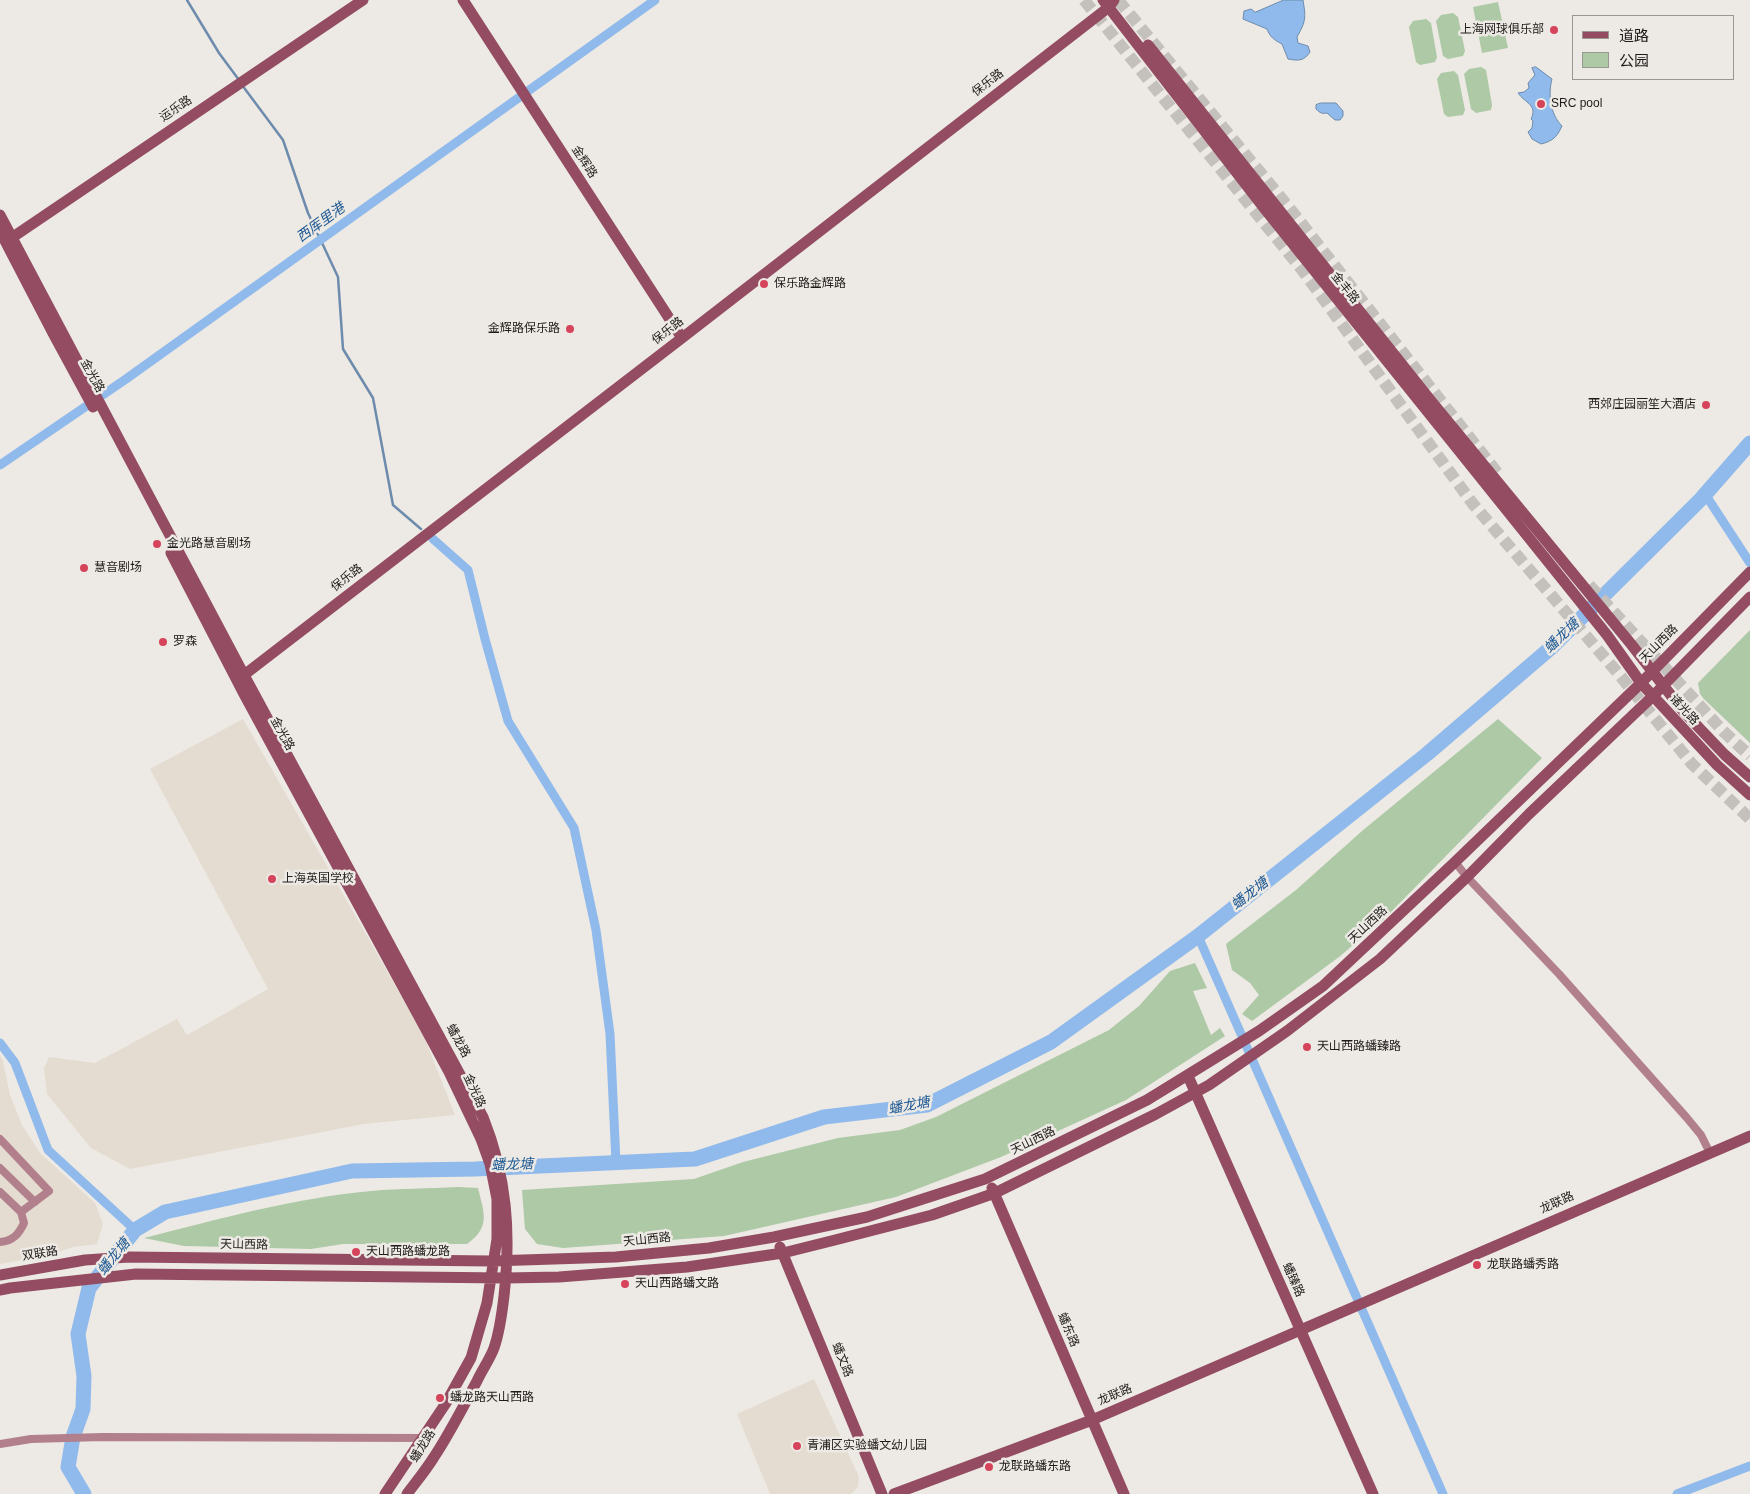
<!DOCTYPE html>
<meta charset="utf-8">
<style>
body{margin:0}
#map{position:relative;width:1750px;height:1494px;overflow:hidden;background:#ede9e4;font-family:Arial,"Noto Sans SC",sans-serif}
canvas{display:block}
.legend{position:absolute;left:1572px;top:15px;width:162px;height:65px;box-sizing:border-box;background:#ede9e4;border:1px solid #9a9793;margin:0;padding:6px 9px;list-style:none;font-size:15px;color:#1e1c1a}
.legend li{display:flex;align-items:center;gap:10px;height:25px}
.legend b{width:25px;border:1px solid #9a9793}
</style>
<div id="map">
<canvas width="1750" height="1494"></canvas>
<ul class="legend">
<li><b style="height:6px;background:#934c61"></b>道路</li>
<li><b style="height:14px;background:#adc9a5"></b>公园</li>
</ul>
</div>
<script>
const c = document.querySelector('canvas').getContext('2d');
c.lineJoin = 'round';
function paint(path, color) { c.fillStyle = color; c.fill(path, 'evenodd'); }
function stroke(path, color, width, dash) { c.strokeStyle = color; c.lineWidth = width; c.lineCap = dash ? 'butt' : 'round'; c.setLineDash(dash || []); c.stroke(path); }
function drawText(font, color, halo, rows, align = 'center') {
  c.font = font + ' Arial,"Noto Sans SC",sans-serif'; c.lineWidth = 5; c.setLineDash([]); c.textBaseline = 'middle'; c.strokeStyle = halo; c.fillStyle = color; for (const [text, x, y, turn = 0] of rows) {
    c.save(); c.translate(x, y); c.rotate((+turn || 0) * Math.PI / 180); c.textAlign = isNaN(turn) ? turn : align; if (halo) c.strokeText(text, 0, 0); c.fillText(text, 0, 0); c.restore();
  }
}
const built = new Path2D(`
 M243,719l180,315 32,81 -91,9 -234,45 -39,-21 -44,-54 -3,-26 5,-11 46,6 82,-44 10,16 81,-46 -118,-220z
 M0,1055l3,6 7,34 12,30 18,28 55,50 8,21 -6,20 -24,3 -23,8 -50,9z
 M814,1379l45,98 -1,10 -7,7h-81l-33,-80z`);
const green = new Path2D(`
 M1498,2l10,46 -26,5 -9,-46z
 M1453,13l5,4 7,34 -2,5 -15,3 -5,-3 -7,-35 5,-6z
 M1426,19l5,4 6,34 -2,5 -15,3 -4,-3 -7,-35 4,-6z
 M1481,67l5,3 6,35 -1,5 -15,3 -5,-4 -7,-35 5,-5z
 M1454,71l4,4 7,35 -2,5 -15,2 -4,-3 -7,-35 4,-6z
 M1750,630v113l-46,-44 -4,-5 -2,-11z
 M1498,719l44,39 -157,160 -46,39 -87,64 -10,-7 17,-19 -9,-12 -18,-13 -6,-26 70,-54 66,-59z
 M1195,963l12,25 -14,3 18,44 9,-7 5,8 -99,64 -125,57 -105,40 -172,39 -161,12 -26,-4 -12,-15 -3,-39 172,-11 49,-17 95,-24 62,-8 36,-13 173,-87 30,-24 31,-35z
 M458,1187l20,1c6,25 13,39 -11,56h-124l-32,5 -127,-3 -40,-8c75,-19 150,-40 227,-47 29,-3 58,-2 87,-4z`);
const water = new Path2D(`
 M1284,0h19c3,18 3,21 -6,37l1,6 10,3 2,6c-6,9 -11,9 -22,7l-6,-15c-8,-4 -12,-7 -15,-15l-24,-10 1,-8 7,-2 4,3z
 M1536,67l16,12c-4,15 -2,35 10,47 -5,11 -9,15 -21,18l-9,-5 -4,-7 4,-4 1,-7 -2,-2c7,-14 -6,-16 -13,-26l6,-1 5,-4 -1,-5 7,-8 -3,-7z
 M1321,103h15l7,8v5l-3,4h-5l-8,-7c-5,1 -7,0 -11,-4v-4z`);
const stream = new Path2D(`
 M187,0l32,53 20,27
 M242,85l41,55 25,73 30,64 5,72 30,49 20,107 28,24`);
const canal = new Path2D(`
 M0,465l126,-86 529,-379
 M1705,494l45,69
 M433,539l35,31 17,69 23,82 66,107 22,102 14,104 6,128
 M1198,936l245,558
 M0,1043l15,20 33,87 87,80
 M1677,1494l73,-28`);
const river = new Path2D(`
 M84,1494l-16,-27 5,-30 10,-28 1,-33 -6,-42 11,-46 46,-58 30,-18 187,-41 123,-2 220,-10 129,-42 103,-12 124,-63 147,-106 229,-182 126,-108 148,-147 49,-56`);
const primaryTunnel = new Path2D(`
 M1084,0l219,271 170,233 144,168 75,92 58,55
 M1118,0l169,205 212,270
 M1589,585l134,146 27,25`);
const street = new Path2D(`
 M1455,862l12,15 92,97 128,144 14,17 9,18
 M0,1139l49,52 -28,21
 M0,1168l35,34
 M0,1192l21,20 3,11c-5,11 -11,18 -24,19
 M0,1444l31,-5 72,-2 319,1`);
const secondary = new Path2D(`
 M463,0l219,338
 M1103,0l161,208 343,427 34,48 76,82 33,30
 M1148,45l283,356 200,243 53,68 41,43 25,22
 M0,215l244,460 239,442c24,60 28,115 21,179 -2,17 -4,35 -10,52 -4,11 -12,22 -17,33 -14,26 -27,52 -43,76 -8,13 -18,25 -27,37
 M0,231l54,104 39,72
 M7,241l356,-241
 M171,553l73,141 205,378 32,67 9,25 7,35v40l-10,64 -16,55 -25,45 -61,91
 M239,680l5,-5 438,-337 427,-331 5,-7
 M1188,1076l185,418
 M992,1188l132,306
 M780,1247l102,247
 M0,1275l85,-15 44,-3 363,4 124,-4 93,-9 65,-11 93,-20 118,-38 162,-79 112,-69 64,-45 132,-124 186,-179 109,-111
 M0,1290l10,-2 126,-14 370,4 53,-1 128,-10 96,-14 52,-13 97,-25 63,-22 161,-79 53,-29 78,-54 93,-72 87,-82 62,-63 124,-118 97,-99
 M894,1494l198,-74 658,-284`);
const markers = [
 [1554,30,5,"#d5445b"],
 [1541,104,5,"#d5445b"],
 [764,284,5,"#d5445b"],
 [570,329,5,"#d5445b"],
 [1706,405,5,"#d5445b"],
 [157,544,5,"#d5445b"],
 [84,568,5,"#d5445b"],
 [163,642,5,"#d5445b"],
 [272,879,5,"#d5445b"],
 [1307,1047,5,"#d5445b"],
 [356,1252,5,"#d5445b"],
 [1477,1265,5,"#d5445b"],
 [625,1284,5,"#d5445b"],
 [440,1398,5,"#d5445b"],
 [797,1446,5,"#d5445b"],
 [989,1467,5,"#d5445b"]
];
const poiNames = [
 ["上海网球俱乐部",1544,30,"right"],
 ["SRC pool",1551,104],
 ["保乐路金辉路",774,284],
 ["金辉路保乐路",560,329,"right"],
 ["西郊庄园丽笙大酒店",1696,405,"right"],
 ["金光路慧音剧场",167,544],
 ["慧音剧场",94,568],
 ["罗森",173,642],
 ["上海英国学校",282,879],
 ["天山西路蟠臻路",1317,1047],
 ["天山西路蟠龙路",366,1252],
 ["龙联路蟠秀路",1487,1265],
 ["天山西路蟠文路",635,1284],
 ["蟠龙路天山西路",450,1398],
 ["青浦区实验蟠文幼儿园",807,1446],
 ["龙联路蟠东路",999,1467]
];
const streetNames = [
 ["保乐路",988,83,-38],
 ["运乐路",176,109,-34],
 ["金辉路",584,162,57],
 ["金丰路",1345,288,51],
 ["保乐路",668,331,-38],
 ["金光路",92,376,61],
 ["保乐路",347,578,-38],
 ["天山西路",1659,644,-45],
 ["诸光路",1684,710,47],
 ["金光路",282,734,61],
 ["天山西路",1368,925,-43],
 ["蟠龙路",458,1041,62],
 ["金光路",474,1091,65],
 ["天山西路",1033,1141,-26],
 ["龙联路",1557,1203,-24],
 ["天山西路",647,1240,-6],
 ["天山西路",244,1245,1],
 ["双联路",40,1254,-9],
 ["蟠臻路",1293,1280,66],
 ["蟠东路",1068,1330,67],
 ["蟠文路",842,1360,68],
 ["龙联路",1115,1395,-23],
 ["蟠龙路",423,1446,-58]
];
const waterNames = [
 ["西厍里港",321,223,-36],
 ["蟠龙塘",1562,636,-44],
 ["蟠龙塘",1250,894,-38],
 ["蟠龙塘",909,1106,-10],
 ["蟠龙塘",512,1165,-2],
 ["蟠龙塘",114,1257,-51]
];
paint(built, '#e4dcd0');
paint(green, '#adc9a5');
paint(water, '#8fbaeb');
stroke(water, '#6d8bac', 1);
stroke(stream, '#6d8bac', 2.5);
stroke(canal, '#8fbaeb', 9);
stroke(river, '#8fbaeb', 15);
stroke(primaryTunnel, '#c4c0bc', 12, [12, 6]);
stroke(street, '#b2808d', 8);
stroke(secondary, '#934c61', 11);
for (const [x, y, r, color] of markers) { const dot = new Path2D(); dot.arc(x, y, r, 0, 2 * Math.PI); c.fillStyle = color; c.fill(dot); stroke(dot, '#ede9e4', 2); }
drawText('12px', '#1e1c1a', '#ede9e4', poiNames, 'left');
drawText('12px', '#1e1c1a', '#ede9e4', streetNames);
drawText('italic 14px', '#1d5994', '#ede9e4', waterNames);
</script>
